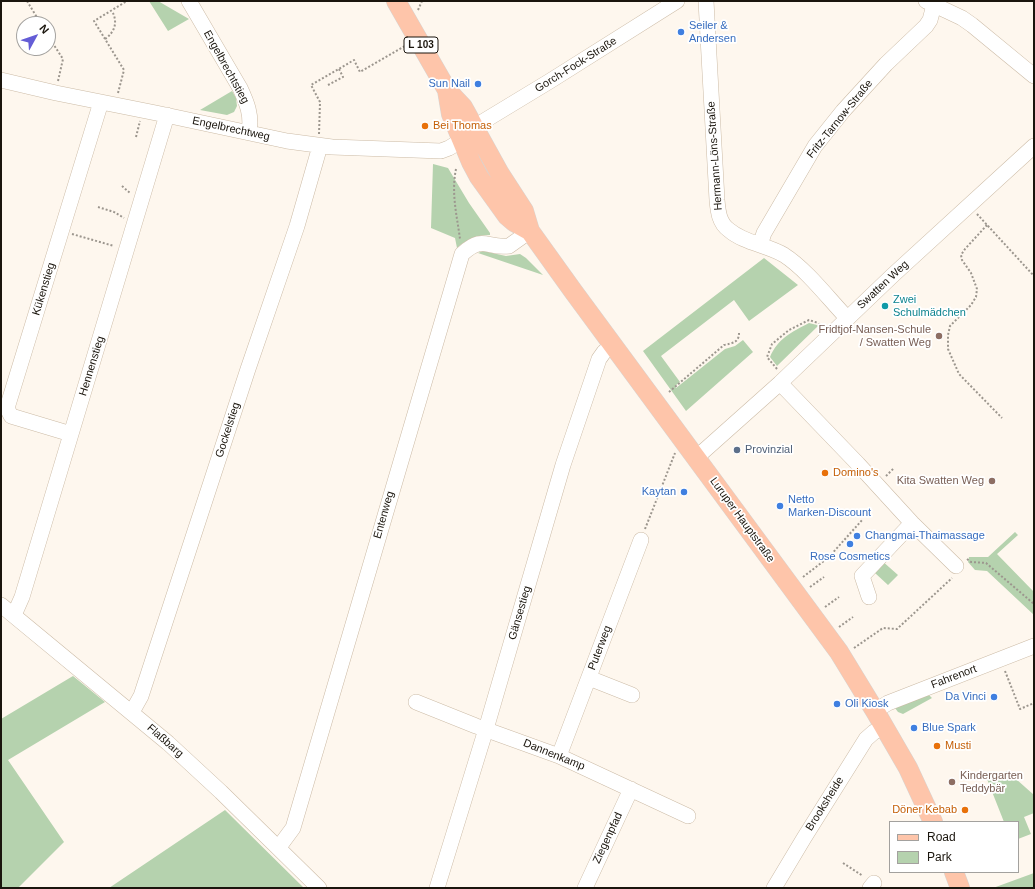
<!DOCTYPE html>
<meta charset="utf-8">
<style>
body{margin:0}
#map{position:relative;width:1035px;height:889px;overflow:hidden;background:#fef7ee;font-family:Helvetica,sans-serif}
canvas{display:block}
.frame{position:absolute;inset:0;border:2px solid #1a150d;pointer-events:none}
.legend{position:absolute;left:889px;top:821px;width:130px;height:52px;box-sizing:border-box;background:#fff;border:1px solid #a3a19e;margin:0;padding:5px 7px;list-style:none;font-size:12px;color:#1a150d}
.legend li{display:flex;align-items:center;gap:8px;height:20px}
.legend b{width:20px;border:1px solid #a3a19e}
.north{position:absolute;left:16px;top:16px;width:40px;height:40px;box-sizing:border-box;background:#fff;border:1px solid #a3a19e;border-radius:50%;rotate:50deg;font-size:11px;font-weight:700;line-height:16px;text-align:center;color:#1a150d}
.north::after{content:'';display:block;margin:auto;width:14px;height:18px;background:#645dd6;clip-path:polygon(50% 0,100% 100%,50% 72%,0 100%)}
</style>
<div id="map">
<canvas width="1035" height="889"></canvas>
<div class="frame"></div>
<ul class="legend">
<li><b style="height:5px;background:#fec5aa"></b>Road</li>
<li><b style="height:11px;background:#b5d2ae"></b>Park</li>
</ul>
<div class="north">N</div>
</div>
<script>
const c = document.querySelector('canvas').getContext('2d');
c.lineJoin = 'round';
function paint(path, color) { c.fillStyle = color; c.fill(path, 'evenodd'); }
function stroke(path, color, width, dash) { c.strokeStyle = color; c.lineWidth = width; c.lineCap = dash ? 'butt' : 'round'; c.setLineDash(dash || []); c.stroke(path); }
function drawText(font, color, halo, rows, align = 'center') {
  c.font = font + ' Helvetica,sans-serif'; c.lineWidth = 3.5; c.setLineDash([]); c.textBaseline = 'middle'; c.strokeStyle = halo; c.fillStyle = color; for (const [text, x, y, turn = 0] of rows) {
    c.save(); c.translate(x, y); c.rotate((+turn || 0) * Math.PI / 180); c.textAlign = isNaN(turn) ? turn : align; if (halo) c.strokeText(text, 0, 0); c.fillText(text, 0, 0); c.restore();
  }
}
const green = new Path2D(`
 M149,1h9l31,18 -21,12z
 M232,91l4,7 1,8 -3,6 -7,3 -27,-5z
 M433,164l15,4 21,35 21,30v2c-13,0 -23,4 -33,13l-2,-10 -24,-10z
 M483,251l23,5 14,-2 6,4 17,17 -65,-22z
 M764,258l34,27 -49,36 -15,-21 -73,56 19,26 -5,4 1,2 49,-39 10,-3 8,-6 10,12 -67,59 -43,-60z
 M809,323l8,2 1,1 -41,40 -7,-9c8,-19 22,-25 39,-34z
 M1015,532l3,3 -21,19 37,38v23l-47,-44 -12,-1 -7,-8 1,-5h19z
 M881,560l17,15 -10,10 -13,-12z
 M73,676l32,26 -97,58 56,82 -46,46h-17v-169z
 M929,695l3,3 -29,16 -5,-2 -3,-4 3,-3z
 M1007,771l27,24v18l-10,4 7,17 -13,5v-17h-14l-17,-43z
 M225,810l79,78h-195z
 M1034,873v15h-41z`);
const path = new Path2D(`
 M27,1l14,23
 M418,10l4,-9
 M48,36l15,23 -5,22
 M105,39c10,-7 13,-17 7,-28
 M48,47l5,-3
 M328,85l15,-8 -4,-8
 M118,93l6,-23 -30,-49 33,-20
 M319,134l1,-32 -9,-17 43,-25 6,12 45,-26
 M136,137l4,-16
 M456,169c-5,24 1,47 4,70
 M122,186l8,7
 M98,207l16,5 10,6
 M977,214l57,62
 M987,225l-22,24 -4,6 1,5 9,13 6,16 -1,8 -5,8 -21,21 -2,9v14l11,25 43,44
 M72,234l42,12
 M777,369l-10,-12 5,-13 17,-14 20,-10 9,3 4,4
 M669,392l55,-47c8,-2 15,-2 15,-12
 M886,476l8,-8
 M645,529l30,-76
 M820,556l4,5
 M967,559l4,3 15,1 48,41
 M803,577l26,-20 34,-38
 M810,587l14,-10
 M825,607l14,-10
 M839,627l14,-10
 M854,648l29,-20 14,1 55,-51
 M1005,671l15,38 14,-6
 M843,863l20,13
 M1033,888h1`);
const minor = new Path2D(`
 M189,1l51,87c7,15 12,27 9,44
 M706,1l11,199c1,11 2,23 12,30 15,13 38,15 55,25 22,14 45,44 63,63
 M926,1l36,17 10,7 62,51
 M1,80l55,13 100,20 131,28 45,6 109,4 8,-3 13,-8 22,-19 66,-40 127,-80
 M760,245l4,-12 51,-87 28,-35 43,-47 40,-38 4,-6 4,-15
 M780,383l78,81 54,59 44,43
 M71,434l-60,-18 -4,-8 94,-306
 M697,457l83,-74 113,-108 141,-129
 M869,597l-7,-21 50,-53
 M1,605l167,138 53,49 98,96
 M14,615l8,-18 145,-482
 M589,678l43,17
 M416,702l60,24 83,30 129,60
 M875,711l13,-8 146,-57
 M132,712l9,-16 107,-327 49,-143 23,-80
 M559,756l82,-216
 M279,847l14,-19 169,-574c22,-20 24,-5 47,-8l21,-15
 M437,888l49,-159 77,-264 36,-106 5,-7 9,-8
 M585,888l46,-99
 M774,888l30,-50 62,-99 8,-7 10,-5
 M870,888l4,-5`);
const major = new Path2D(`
 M396,1l51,89 16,17 37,67 24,37 6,20 43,60 266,361 36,59 33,57 25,54
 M447,90l4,24 20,48 8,15 28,39 7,6 16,9
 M954,872l6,16`);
const markers = [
 [681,32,4,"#3f7fe0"],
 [478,84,4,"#3f7fe0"],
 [425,126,4,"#e8710a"],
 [885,306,4,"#0f9aa8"],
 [939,336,4,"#8d6e63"],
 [737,450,4,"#5c6f8a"],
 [825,473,4,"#e8710a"],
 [992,481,4,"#8d6e63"],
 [684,492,4,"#3f7fe0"],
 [780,506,4,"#3f7fe0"],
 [857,536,4,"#3f7fe0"],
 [850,544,4,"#3f7fe0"],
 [994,697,4,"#3f7fe0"],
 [837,704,4,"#3f7fe0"],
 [914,728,4,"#3f7fe0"],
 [937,746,4,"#e8710a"],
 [952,782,4,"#8d6e63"],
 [965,810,4,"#e8710a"]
];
const shields = [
 [421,45,34]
];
const shieldNames = [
 ["L 103",421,45]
];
const shopNames = [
 ["Seiler &",689,26],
 ["Andersen",689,39],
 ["Sun Nail",470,84,"right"],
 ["Kaytan",676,492,"right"],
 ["Netto",788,500],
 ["Marken-Discount",788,513],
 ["Changmai-Thaimassage",865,536],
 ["Rose Cosmetics",850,557,"center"],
 ["Da Vinci",986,697,"right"],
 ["Oli Kiosk",845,704],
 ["Blue Spark",922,728]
];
const streetNames = [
 ["Gorch-Fock-Straße",576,65,-32],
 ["Engelbrechtstieg",226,67,61],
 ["Fritz-Tarnow-Straße",840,119,-51],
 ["Engelbrechtweg",231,129,12],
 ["Hermann-Löns-Straße",715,156,-94],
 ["Swatten Weg",883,285,-43],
 ["Kükenstieg",44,289,-73],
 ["Hennenstieg",92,366,-73],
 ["Gockelstieg",228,430,-72],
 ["Entenweg",384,515,-74],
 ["Luruper Hauptstraße",742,520,54],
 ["Gänsestieg",520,613,-74],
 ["Puterweg",600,648,-69],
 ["Fahrenort",954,677,-21],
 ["Flaßbarg",165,741,41],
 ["Dannenkamp",554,755,22],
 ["Brooksheide",825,804,-58],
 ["Ziegenpfad",608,838,-65]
];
const foodNames = [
 ["Bei Thomas",433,126],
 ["Domino's",833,473],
 ["Musti",945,746],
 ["Döner Kebab",957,810,"right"]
];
const cultureNames = [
 ["Zwei",893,300],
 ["Schulmädchen",893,313]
];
const educationNames = [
 ["Fridtjof-Nansen-Schule",931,330],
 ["/ Swatten Weg",931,343],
 ["Kita Swatten Weg",984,481],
 ["Kindergarten",960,776,"left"],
 ["Teddybär",960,789,"left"]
];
const serviceNames = [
 ["Provinzial",745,450]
];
paint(green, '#b5d2ae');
stroke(minor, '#ccbba6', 16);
stroke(major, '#d6d5d3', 20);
stroke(path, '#9c968e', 2, [2, 2]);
stroke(minor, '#fff', 15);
stroke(major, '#fec5aa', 19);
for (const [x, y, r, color] of markers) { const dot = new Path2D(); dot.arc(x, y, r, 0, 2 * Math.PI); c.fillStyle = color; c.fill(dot); stroke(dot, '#fff', 1.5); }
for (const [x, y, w] of shields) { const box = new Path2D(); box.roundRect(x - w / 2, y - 8, w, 16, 3); c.fillStyle = '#fff'; c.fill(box); stroke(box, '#1a150d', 1); }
drawText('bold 10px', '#1a150d', null, shieldNames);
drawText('11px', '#366cbe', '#fff', shopNames, 'left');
drawText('11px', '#1a150d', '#fff', streetNames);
drawText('11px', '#c56008', '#fff', foodNames, 'left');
drawText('11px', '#0d838f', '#fff', cultureNames, 'left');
drawText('11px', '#785e54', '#fff', educationNames, 'right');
drawText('11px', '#4e5e75', '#fff', serviceNames, 'left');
</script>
